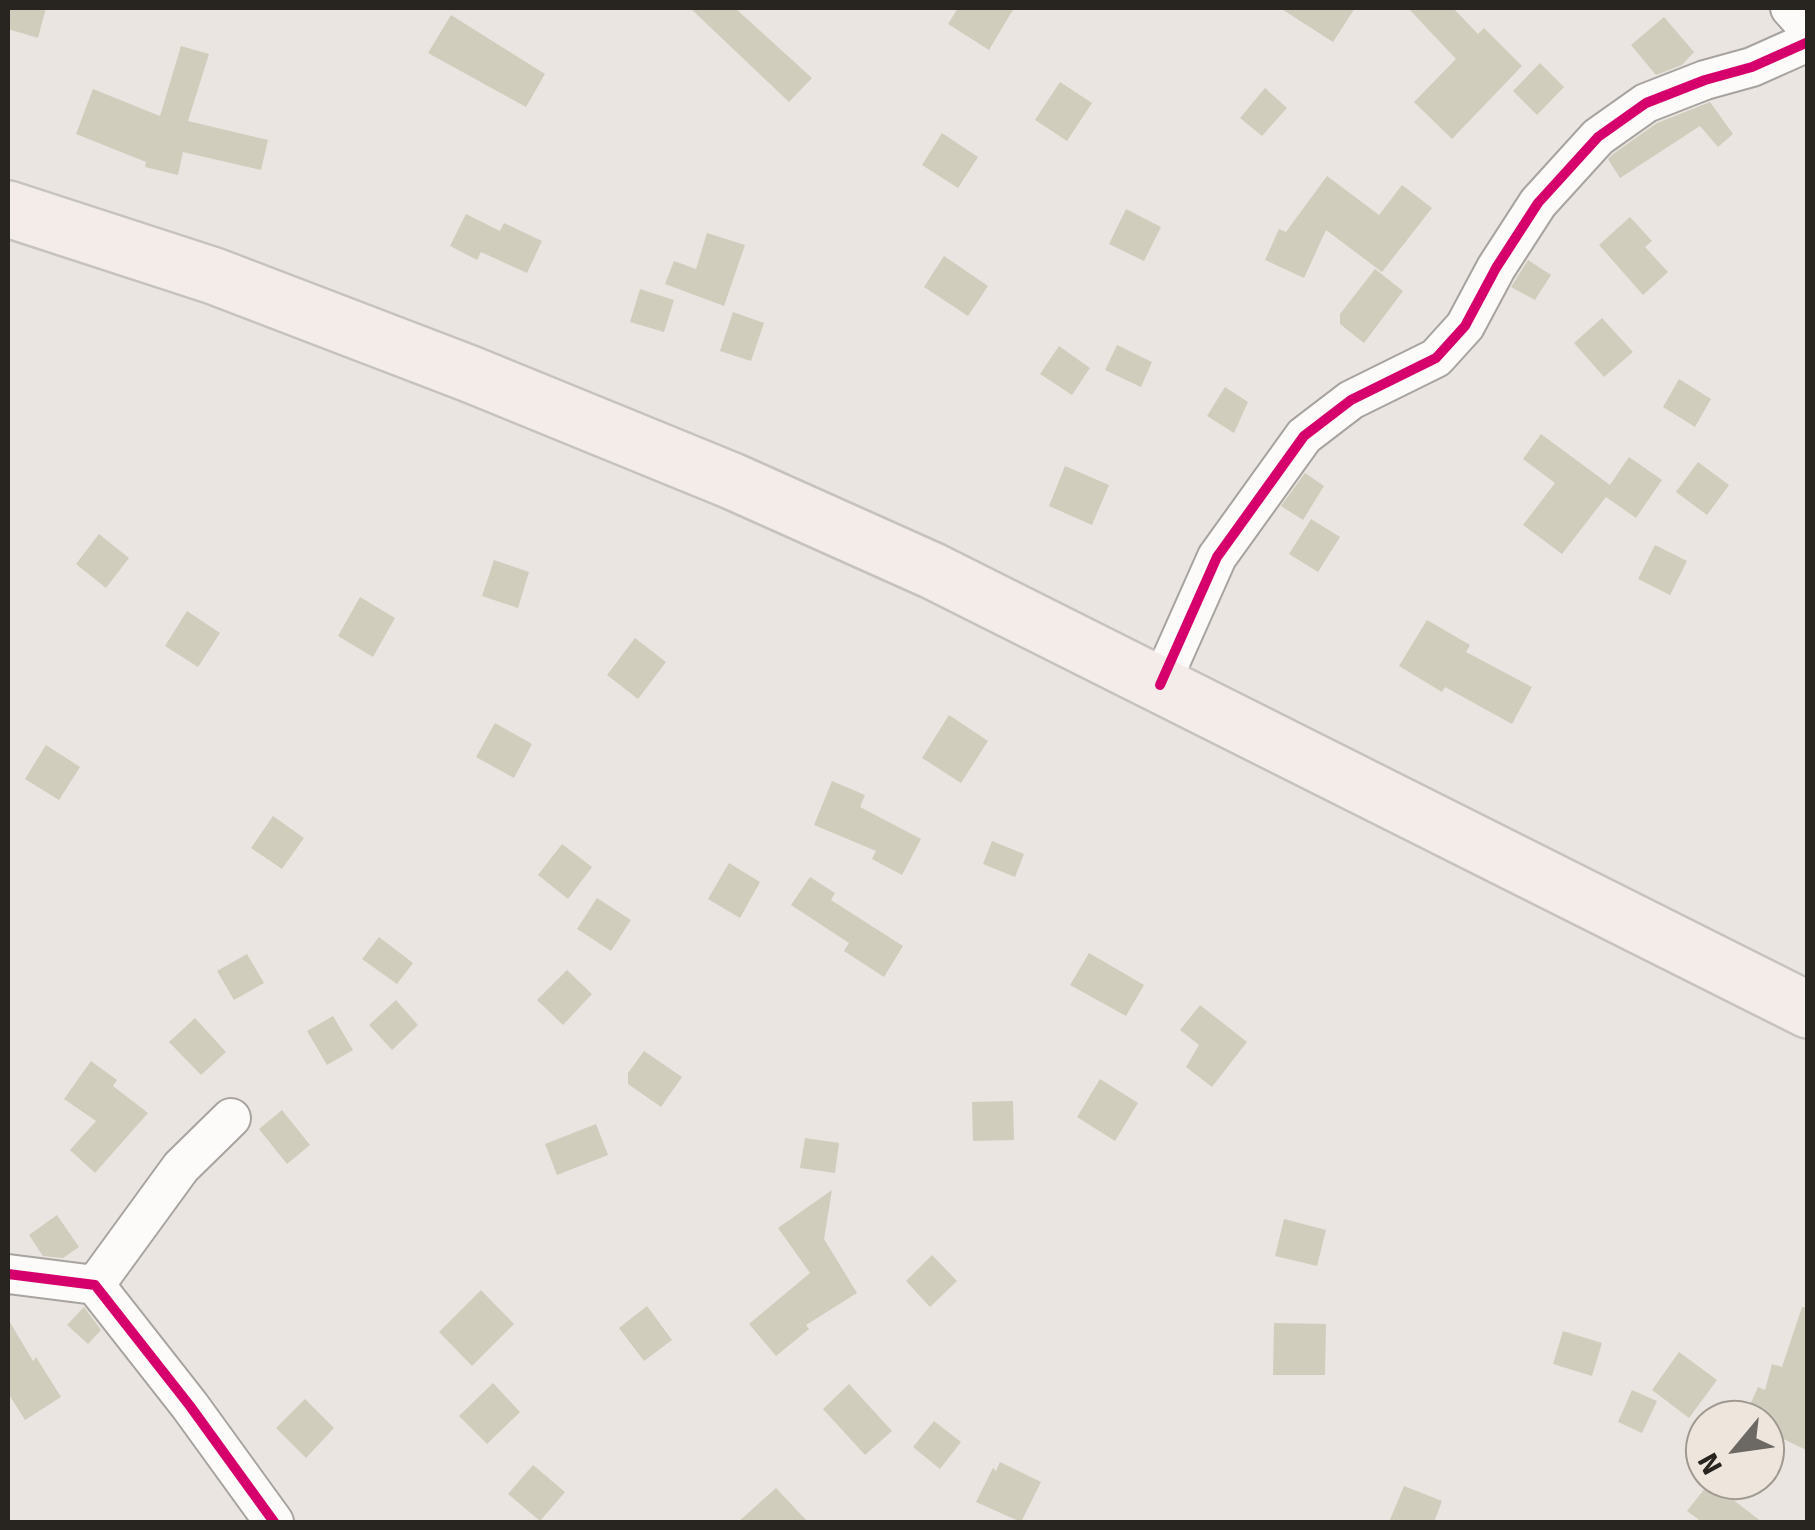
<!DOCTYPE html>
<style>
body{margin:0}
#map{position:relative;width:1815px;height:1530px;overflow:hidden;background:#eae5e0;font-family:Signika,sans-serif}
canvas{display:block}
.frame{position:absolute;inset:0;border:10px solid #282521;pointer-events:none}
.north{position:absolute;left:1685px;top:1400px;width:100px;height:100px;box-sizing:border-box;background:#eee6dc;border:2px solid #9f9991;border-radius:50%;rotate:241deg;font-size:28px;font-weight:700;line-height:40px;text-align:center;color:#282521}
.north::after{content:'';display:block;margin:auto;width:35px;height:45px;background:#6c6864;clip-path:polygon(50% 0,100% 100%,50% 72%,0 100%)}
</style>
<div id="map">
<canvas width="1815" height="1530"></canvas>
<div class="frame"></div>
<div class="north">N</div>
</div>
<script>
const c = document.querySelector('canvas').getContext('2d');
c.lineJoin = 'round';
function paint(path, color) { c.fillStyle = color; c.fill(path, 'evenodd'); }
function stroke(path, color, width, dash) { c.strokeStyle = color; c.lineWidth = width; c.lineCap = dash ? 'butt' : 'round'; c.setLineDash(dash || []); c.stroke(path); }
const building = new Path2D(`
 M8,8h38l-8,30 -30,-9z
 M690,8h45l77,70 -23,24z
 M958,8h56l-25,42 -41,-26z
 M1280,8h75l-22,34z
 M1408,8h45l25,26 6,-6 38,38 -70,73 -38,-37 42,-43z
 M451,15l94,59 -19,33 -98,-54z
 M1664,17l30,35 -12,13 -26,10 -25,-30z
 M181,46l28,8 -21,67 80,19 -7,30 -78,-18 -5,23 -33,-8 1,-5 -70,-28 17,-45 67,27z
 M1540,63l24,24 -27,28 -24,-24z
 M1060,82l32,21 -25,38 -32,-21z
 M1265,88l22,20 -25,28 -22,-18z
 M1710,102l23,32 -15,13 -18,-21 -80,52 -12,-19 5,-5 44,-31z
 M942,133l36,24 -20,31 -36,-23z
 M1327,176l52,39 23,-30 30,23 -50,64 -56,-42 -22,48 -39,-18 14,-31 7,3z
 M1126,209l35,18 -17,34 -35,-17z
 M466,214l34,17 4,-8 38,18 -15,32 -46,-21 -4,8 -27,-14z
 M1630,217l22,24 -7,6 23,25 -25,23 -44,-50z
 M707,233l38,12 -21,61 -59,-22 9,-23 22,8z
 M944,256l44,30 -20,30 -44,-29z
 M1528,260l23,15 -16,25 -24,-13z
 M1375,269l28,22 -39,52 -24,-19v-10z
 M640,289l34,11 -10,32 -34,-10z
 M733,312l31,11 -13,38 -31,-10z
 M1602,318l31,34 -29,25 -30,-34z
 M1117,345l35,17 -11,25 -36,-17z
 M1059,346l31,22 -18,27 -32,-21z
 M1679,379l32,20 -16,28 -32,-20z
 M1225,387l23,15 -14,31 -27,-17z
 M1541,434l69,51 19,-28 33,23 -26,38 -30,-21 -44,57 -39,-29 32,-42 -32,-24z
 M1698,462l31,23 -22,30 -31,-23z
 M1065,466l44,19 -17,40 -43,-19z
 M1305,473l19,13 -21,34 -22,-14z
 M1311,519l29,18 -22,35 -29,-18z
 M99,534l30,24 -23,30 -30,-24z
 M1655,545l32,16 -17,34 -32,-16z
 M494,560l35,12 -11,36 -36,-12z
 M360,597l35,21 -22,39 -35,-21z
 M187,611l33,22 -22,34 -33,-21z
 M1427,620l43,25 -4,7 66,35 -20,37 -67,-37 -3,5 -43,-26z
 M635,638l31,24 -28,37 -31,-24z
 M949,715l39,26 -27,42 -39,-25z
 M495,723l37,21 -18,34 -38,-21z
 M46,745l34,22 -21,33 -34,-21z
 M832,781l33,14 -5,12 61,32 -19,36 -30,-16 4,-8 -62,-26z
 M273,816l31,22 -22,31 -31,-21z
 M992,841l32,13 -9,23 -32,-13z
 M562,844l30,23 -24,32 -30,-24z
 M729,863l31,19 -20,36 -32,-19z
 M810,877l25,16 -4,7 72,46 -19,31 -40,-26 5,-8 -58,-38z
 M597,898l34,22 -20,31 -34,-22z
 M379,937l34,26 -16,21 -35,-25z
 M1089,953l55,32 -18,31 -56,-31z
 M247,954l17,29 -30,17 -17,-29z
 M567,970l25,24 -29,31 -26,-25z
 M396,1000l22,25 -26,25 -23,-25z
 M1200,1005l47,37 -35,45 -26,-20 13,-22 -19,-15z
 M333,1016l20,34 -26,15 -20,-34z
 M195,1018l31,34 -25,23 -32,-33z
 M644,1051l38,26 -21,30 -33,-23v-11z
 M91,1061l26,19 -4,6 35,27 -53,60 -25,-23 26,-29 -32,-22z
 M1100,1079l38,24 -23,38 -38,-24z
 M1013,1101l1,39 -41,1 -1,-39z
 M282,1110l28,35 -23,19 -28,-35z
 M596,1124l12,31 -51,20 -12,-31z
 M805,1138l34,5 -4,30 -35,-5z
 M832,1190l-8,49 33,54 -51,32 3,4 -33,27 -27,-32 61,-51 -32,-45z
 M57,1215l22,32 -16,11 -20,-2 -14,-21z
 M1284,1219l42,11 -9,36 -42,-10z
 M932,1255l25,26 -27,26 -24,-26z
 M481,1290l33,34 -42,42 -33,-34z
 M647,1306l25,34 -28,21 -25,-33z
 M84,1307l17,23 -13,14 -21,-19z
 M1802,1307h6v144l-43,-21v-10h-22l15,-33 7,3 7,-26 10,3z
 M8,1319l25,42 3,-4 25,40 -36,23 -17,-27z
 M1274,1323l52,1 -1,51h-52z
 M1563,1331l39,12 -10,33 -39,-12z
 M1679,1352l38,28 -28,38 -37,-28z
 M493,1383l27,29 -33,32 -28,-28z
 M849,1384l43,47 -27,24 -42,-46z
 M1632,1390l25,11 -15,32 -24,-11z
 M305,1399l29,29 -28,30 -30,-30z
 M934,1421l27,21 -21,27 -27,-22z
 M1000,1462l41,20 -20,40 -45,-20 17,-34 3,3z
 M533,1465l32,27 -25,29 -32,-27z
 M1710,1482l52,40h-60l-15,-11z
 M1404,1486l38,15 -8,21h-45z
 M776,1488l32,34h-70z`);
const minor = new Path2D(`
 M1790,8l18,20
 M1160,685l57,-128 87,-121 47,-36 85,-42 29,-32 31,-58 42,-65 60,-66 48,-34 59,-23 47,-13 56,-25
 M8,1274l87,11 95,121 84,116
 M95,1285l86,-118 50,-49`);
const primary = new Path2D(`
 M8,209l206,67 256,98 262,107 201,90 875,439`);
const cycleway = new Path2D(`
 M1160,685l57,-128 87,-121 47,-36 85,-42 29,-32 31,-58 42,-65 60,-66 48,-34 59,-23 47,-13 56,-25
 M8,1274l87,11 95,121 84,116`);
paint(building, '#d0cdbd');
stroke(minor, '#a7a39f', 42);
stroke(primary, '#c5c2bf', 60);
stroke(minor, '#fcfbfa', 38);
stroke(primary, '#f3ece8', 55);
stroke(cycleway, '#d6006c', 10);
</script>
